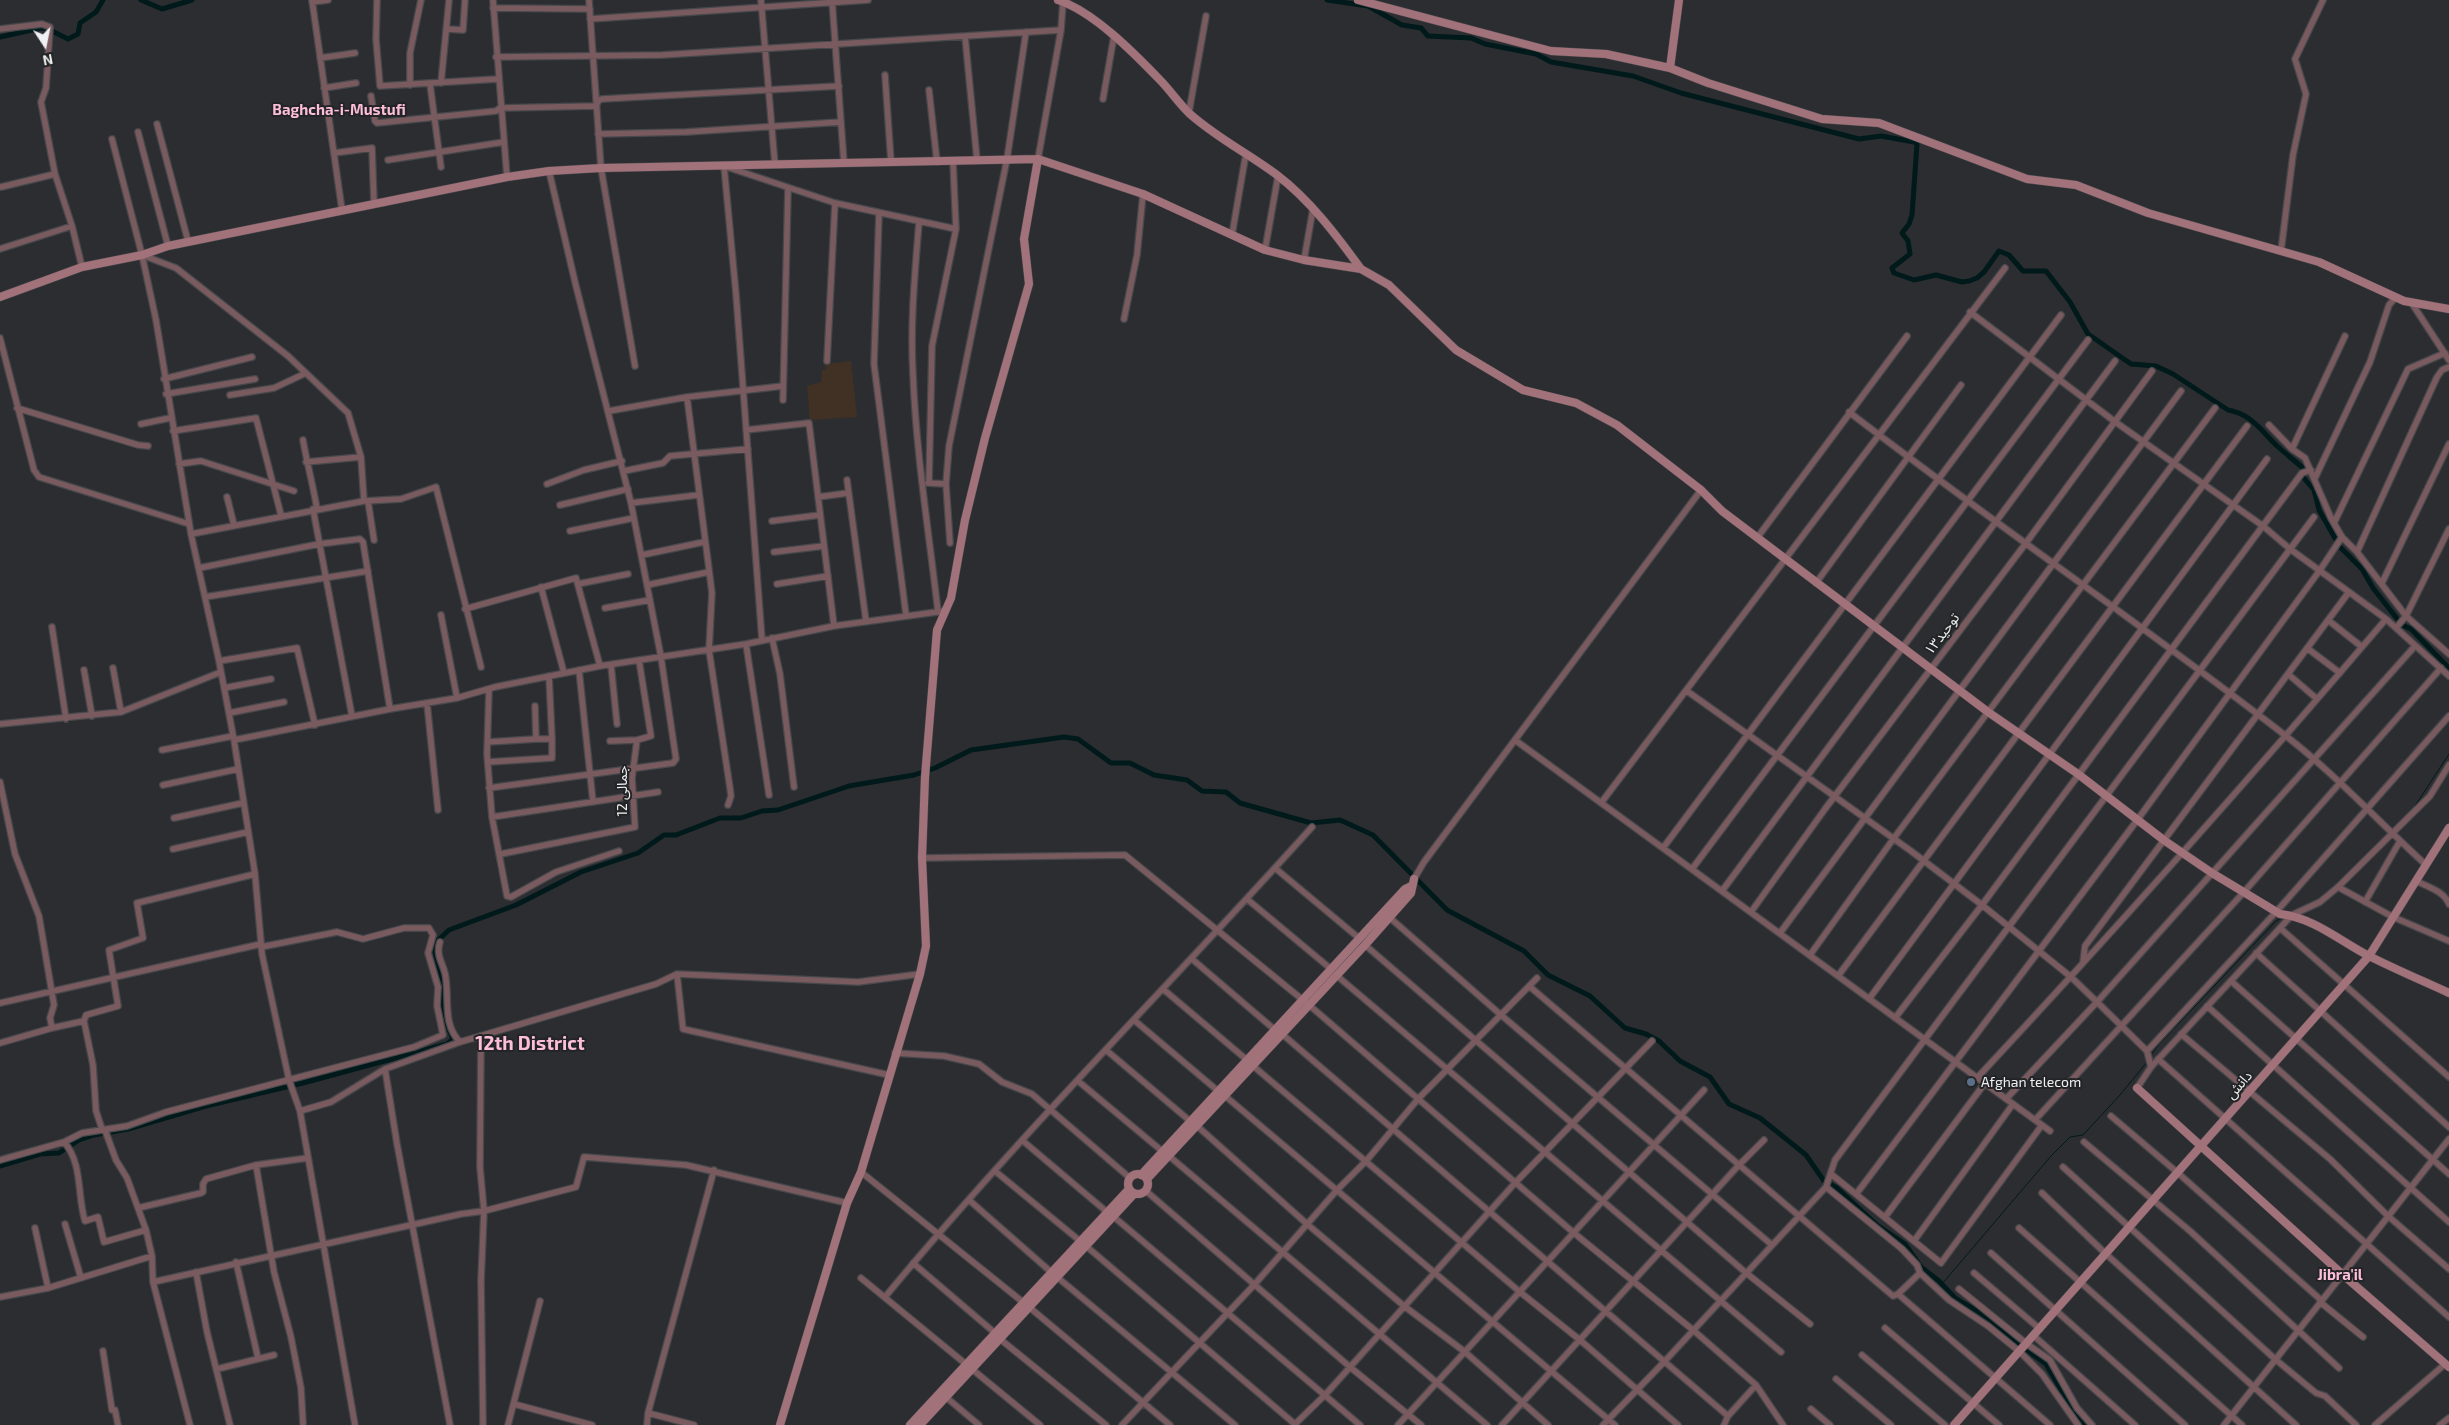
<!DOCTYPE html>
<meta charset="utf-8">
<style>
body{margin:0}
#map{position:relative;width:2449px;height:1425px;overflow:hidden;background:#2c2d30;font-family:"Exo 2",sans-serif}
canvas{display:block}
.north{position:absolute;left:20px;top:20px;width:50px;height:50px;-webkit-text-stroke:4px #222426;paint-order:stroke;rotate:169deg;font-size:14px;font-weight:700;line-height:20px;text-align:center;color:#eff0f2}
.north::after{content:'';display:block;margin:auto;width:18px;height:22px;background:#eff0f2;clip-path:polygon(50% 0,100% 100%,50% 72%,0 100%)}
</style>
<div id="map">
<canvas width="2449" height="1425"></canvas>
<div class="north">N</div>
</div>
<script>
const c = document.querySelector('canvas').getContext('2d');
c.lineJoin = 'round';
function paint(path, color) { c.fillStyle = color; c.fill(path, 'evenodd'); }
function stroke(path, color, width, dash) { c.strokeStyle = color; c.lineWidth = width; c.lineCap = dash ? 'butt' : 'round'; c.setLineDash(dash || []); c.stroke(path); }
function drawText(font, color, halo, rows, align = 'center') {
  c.font = font + ' "Exo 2","Noto Sans Arabic",sans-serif'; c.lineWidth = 4; c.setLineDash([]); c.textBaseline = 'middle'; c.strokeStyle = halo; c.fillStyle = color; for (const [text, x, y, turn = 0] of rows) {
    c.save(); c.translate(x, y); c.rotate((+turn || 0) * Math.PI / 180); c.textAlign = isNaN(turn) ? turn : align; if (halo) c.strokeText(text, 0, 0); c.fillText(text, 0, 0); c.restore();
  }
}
const education = new Path2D(`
 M851,361l6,56 -47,3 -3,-34 14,-4 1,-12h4l-1,-6z`);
const stream = new Path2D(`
 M2413,809l36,-55
 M2331,889l47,-46
 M2151,1055l8,-11 117,-123 7,-4
 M1942,1284l109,-128 19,-19 13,-2 37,-40 28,-34`);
const canal = new Path2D(`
 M141,0l21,9 30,-9
 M1327,0l41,6 34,19 19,3 7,8 43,2 14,6 51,10 15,8 82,14 48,17 178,46 22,-3 33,6 3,2 -5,71 -3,9 -7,9 6,8 2,13 -18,14 2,5 20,7 22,-5 26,7 7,-1 8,-3 7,-6 15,-21 10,4 14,16h23l24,31 18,32 43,30 25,2 17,8 55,36c24,4 34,22 49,36 9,8 18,15 27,23l-1,8 11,13 5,20 21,37 22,22 11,19 29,37 9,4 38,39
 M0,37l41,-9 7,1 20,10 10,-5 2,-11 16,-11 7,-12
 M0,1166l40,-12 19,-1 20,-13 15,-5 34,-6 78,-23 97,-23 144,-39 6,-5 -9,-22 -2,-37 -9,-35 16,-15 67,-25 65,-33 57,-19 26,-18h12l44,-17h21l21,-7 16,-1 71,-24 65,-11 21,-7 36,-18 93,-13 14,2 33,24h19l24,12 33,5 15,11 24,1 14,11 71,20 29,-3 33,15 74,75 77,41 24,24 42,21 35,32 21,6 13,7 21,20 30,16 19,27 31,14 46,37 18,26 13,7 40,37 28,19 16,23 18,14 17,18 21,12 17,15 52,38 28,48 10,13`);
const street = new Path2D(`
 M312,0l30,210
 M377,0l-1,39 4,47 118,-7
 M493,0l14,177
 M589,0l12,168 34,198
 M761,0l14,165
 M832,0l12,163
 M312,2l16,-2
 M493,8l97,1
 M590,19l278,-19
 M0,29l42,-5 8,3 -4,61 -5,14 14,72 17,52 10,41
 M447,29l16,1 2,-30
 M965,36l12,124
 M496,57l166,-2 399,-25
 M320,58l35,-5
 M885,75l6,87
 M441,83l8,-83
 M430,84l11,83
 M410,85v-32l11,-53
 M324,88l32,-5
 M929,90l8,72
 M371,96l4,25 2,2 119,-12 4,-3 96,-2 3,-6 3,-1 237,-13
 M1103,99l11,-63
 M1189,112l17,-96
 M157,124l31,117
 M138,132l30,114
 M598,134l88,-2 155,-10
 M112,139l30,116 14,65 35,214 28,127 15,79 21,134 7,80 27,126 11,31 55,314
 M334,153l38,-5 2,56
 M1038,159l23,-129 2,-28
 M388,160l116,-18
 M1,187l54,-13
 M879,213l-5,151 32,251
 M919,222c-4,50 -9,101 -6,152 3,79 16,159 25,238
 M1232,235l13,-76
 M0,249l72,-23
 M1265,250l13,-74
 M2281,251l12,-96 13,-61 -11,-35 28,-59
 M142,255l34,13 112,88 60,57 13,44 3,44
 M1304,260l9,-51
 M2411,302l38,58
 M1970,312l144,109 149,105 27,23 96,70 63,57
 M1124,319l13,-64 6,-61
 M0,338l34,132 5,7 150,47
 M827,361l8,-158
 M164,379l88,-22
 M166,394l89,-15
 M230,395l44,-7 32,-15
 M687,397l25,196 -3,57 21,138 1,8 -3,9
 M783,400l5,-211
 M17,408l121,37 10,1
 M609,411l78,-14 96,-11
 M1849,412c144,111 294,213 437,324 50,39 92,85 139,128
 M141,424l29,-6
 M2269,425l23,24 13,9 26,60 11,19 15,15 49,64 -10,12
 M746,430l63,-7 25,203
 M173,431l83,-13 25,97
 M303,440c4,23 10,45 14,69
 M2292,449l53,-113
 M306,462l55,-5
 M179,464l22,-3 93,30
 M624,471l39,-8 7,-7 78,-7
 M2315,478l55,-116 19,-57 7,-8
 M847,480l19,141
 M928,483l18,1
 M929,483l3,-137 24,-117 -3,-68
 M547,484l37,-14 38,-9
 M227,497l7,28
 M818,497l30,-4
 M368,501l6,39
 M631,503l67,-8
 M560,505l68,-16
 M313,509l39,207
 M772,521l48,-6
 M2334,523l74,-154 37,-16
 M2449,529l-43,87 43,38
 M570,531l64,-13
 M191,534l173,-33 37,-2 35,-12 45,180
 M1757,538l150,-202
 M950,543l-4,-59 3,-38 58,-287 19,-127
 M774,552l50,-6
 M2357,552l80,-175 5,-7 7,-3
 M642,555l62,-13
 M199,568l120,-24 41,-5 3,3 27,167
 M1816,583l145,-198
 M2382,583l67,-139
 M578,584l50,-10
 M777,584l51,-8
 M647,585l62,-13
 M541,587l23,86
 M205,597l163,-26
 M605,608l45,-8
 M465,609l111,-31 24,88
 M441,615l16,83
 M2328,620l34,27
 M52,627l14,92
 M772,638l8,36 14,113
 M762,640l-26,-346 -12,-128 111,37 121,26
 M746,644l23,151
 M2307,648l33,25
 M219,661l78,-13 18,77
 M611,665l6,59
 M113,668l8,44
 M84,670l8,46
 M579,670l14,132
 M2288,674l29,25
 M224,688l47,-9
 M489,689l-2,65 5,63 15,79 4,1 45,-25 63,-21
 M1687,691l224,160 71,54 89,72 26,25 50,49 4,16
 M427,703l11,107
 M229,713l55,-11
 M0,724l121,-12 100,-40
 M536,739h16l-3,-63
 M234,740l156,-31 67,-11 38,-11 105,-21 146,-22 88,-18 110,-15
 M1515,740l535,391
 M610,741l27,-1 14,-4 -12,-76
 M488,742l48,-3 -1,-33
 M162,750l71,-14
 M488,762l64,-4v-19
 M0,782l15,72 24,62 15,89 -4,13 2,10 32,-7 9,44 3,46 6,18 3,1 11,30 11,18 19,52 6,26 1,26 37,143
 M163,785l75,-16
 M489,788l184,-25 3,-4 -15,-102 -30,-154 -55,-217 -27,-115
 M1601,803l404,-535
 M492,817l166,-25
 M174,818l69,-15
 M1663,848l398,-533
 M173,849l75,-17
 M501,854l134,-27 -3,-49 5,-38
 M922,858l203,-3 184,150 265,228 119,97 63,55 27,40
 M1275,868l85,71
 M1692,869l396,-529
 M1414,879l10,-17 277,-372
 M2416,881c12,6 28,10 33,23
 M2338,887l55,30 56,24
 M1722,891l393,-530
 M1247,899l84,70
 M2365,902l35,-61
 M1751,912l74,-103 201,-266 126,-172
 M1389,917l112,98 271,230
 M2280,928l169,149
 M1780,933l401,-542
 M440,942c-5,15 5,23 6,37 3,22 -3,46 14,63
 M1365,945l380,327 65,52
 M2256,953l193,174
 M1810,955l84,-117 321,-430
 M1192,959l83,71
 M2083,963l2,-17 264,-354
 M677,974l6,55 206,46
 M1336,975l445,377
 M1838,976l409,-550
 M2231,981l218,193
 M1529,986l364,310 5,-2 22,-21
 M1163,989l84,71
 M1869,999l398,-540
 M0,1003l261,-59
 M2207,1006l242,216
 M1895,1018l87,-113 320,-432 9,-3
 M1134,1020l84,71
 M84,1021l2,-6 32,-9 -9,-56 34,-12 -6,-35 118,-29
 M1282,1034l446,382
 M2181,1034l149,125 58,57 61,53
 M481,1036l-1,131 4,44 -3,70 2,144
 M0,1043l52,-15
 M1106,1050l84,71
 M2147,1051l129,-139 173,-196
 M895,1053l49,3 35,8 23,18 30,12 98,84
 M2158,1059l291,258
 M1252,1065l268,227 60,48 98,85
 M385,1069l12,75 53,281
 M1977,1078c140,-150 276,-303 409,-459
 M1078,1081l84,70
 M2137,1088l14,-21 141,-152 28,-13 18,-15 92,-91 19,-31
 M1224,1095l391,330
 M2006,1099l91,-97 318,-356
 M300,1111l31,-9 54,-33 75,-27 196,-58 21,-10 181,8 62,-8
 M2111,1116l67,57 143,127
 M2035,1120l209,-228 197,-224
 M1196,1125l111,99 97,82 61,46 83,73
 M1023,1141l84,71
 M64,1142c19,21 13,54 21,79l13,-4 6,25 42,-12
 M2084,1142l106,89 149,137
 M1169,1156l318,269
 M0,1160l64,-18 18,-9 45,-7 39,-14 248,-65 29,-12 -6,-29 1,-19 -10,-34 5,-18 -4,-7h-25l-41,11 -26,-7 -76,15
 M256,1165l18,107 17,65 10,51 2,35
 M2063,1167l212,192 41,34 9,3 31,29
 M995,1171l85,70
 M861,1172l168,135 141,118
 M1831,1174l110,89 101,-138
 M1826,1187l76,62 15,16 3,8 29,27 39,26 32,26 22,22 36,51
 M1146,1191l204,176 71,58
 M1857,1193l281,-374 182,-249 22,-33
 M2042,1193l64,61 190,171
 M969,1200l82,72
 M138,1208l63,-15 2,-1v-8l3,-5 50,-14 52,-7
 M1114,1217l246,208
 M1885,1217l100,-134
 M65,1224l16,54
 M35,1228l13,60
 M2019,1228l223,197
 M1914,1241l99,-137
 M1086,1246l210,179
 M1991,1253l194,172
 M236,1262l22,96
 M913,1263l82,70
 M196,1272l11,60 23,93
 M1974,1273l66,56
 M1057,1277l178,148
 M861,1278l179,147
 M153,1282l308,-68 23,-3 92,-24 8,-30 102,8 161,38
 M1959,1289l68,55 23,16 27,48 15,17
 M1898,1294l152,131
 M0,1297l48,-9 104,-32
 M885,1297c135,-163 286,-313 427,-470
 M2320,1302l43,35
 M1885,1328l114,97
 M2034,1336l101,89
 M1000,1339l106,86
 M103,1351l9,59h3l3,15
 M1862,1355l83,70
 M217,1369l57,-14
 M1836,1379l55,46
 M947,1398l32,27
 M514,1404l78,21
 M1811,1409l19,16
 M648,1413l46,12
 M508,1425l32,-124
 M647,1425l1,-12 66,-243
 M1122,1425l132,-140 83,-95 30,-30 51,-61 119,-121
 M1294,1425l31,-30 190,-212 137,-142
 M1398,1425l306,-335
 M1502,1425l236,-259 26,-26
 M1603,1425l61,-63 162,-175 9,-27 479,-643
 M1724,1425l4,-9 28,-31
 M2224,1425l225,-286
 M2375,1425l70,-61
 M2440,1425l9,-7`);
const secondary = new Path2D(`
 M1058,0c36,12 76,53 102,80 10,10 19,24 30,34 27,24 59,40 87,61 33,25 60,61 84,94
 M1358,0l193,51 55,3 64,14 38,15 114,36 57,4 148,56 49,6 72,28 171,49 85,39 45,8
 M1670,68l9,-68
 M0,297l82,-30 60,-12 26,-9 339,-69 42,-6 52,-3 437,-9 105,35 122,56 39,10 57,9 28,16 67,65 67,40 53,13 41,22 84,65 21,21 266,201 90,62 87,67 47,32 68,41c35,4 61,28 91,43 26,13 52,24 78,36
 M2137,1088l205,186 107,93
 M1128 1184a10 10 0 1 1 20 0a10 10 0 1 1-20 0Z
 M1141,1175l264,-286 6,-3
 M1147,1179l218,-234 46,-52 3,-14
 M780,1425l67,-222 14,-31 59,-198 6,-28 -4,-88 3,-81 12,-147 14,-32 14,-78 20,-82 44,-154 -5,-45 14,-80
 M910,1425l219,-236
 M920,1425l214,-231
 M1954,1425l415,-469 80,-128`);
const markers = [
 [1971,1082,5,"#5c6f8a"]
];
const streetNames = [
 ["توحید۱۳",1942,634,-53],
 ["جمالی 12",622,791,-90],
 ["دانش",2239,1085,-49]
];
const poiNames = [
 ["Afghan telecom",1981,1082]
];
const neighbourhoodNames = [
 ["Baghcha-i-Mustufi",339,110],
 ["Jibra'il",2340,1275]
];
const districtNames = [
 ["12th District",530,1044]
];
paint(education, '#413125');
stroke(stream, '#001a1b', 1);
stroke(canal, '#001a1b', 5);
stroke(street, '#47484b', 8);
stroke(secondary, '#47484b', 9);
stroke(street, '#785a5f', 5.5);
stroke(secondary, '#a2727b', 8);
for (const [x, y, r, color] of markers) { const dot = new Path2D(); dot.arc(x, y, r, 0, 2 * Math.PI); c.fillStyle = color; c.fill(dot); stroke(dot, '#222426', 2); }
drawText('14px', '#eff0f2', '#222426', streetNames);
drawText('14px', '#eff0f2', '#222426', poiNames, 'left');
drawText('bold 15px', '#fdbed8', '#222426', neighbourhoodNames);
drawText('bold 19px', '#fdbed8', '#222426', districtNames);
</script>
